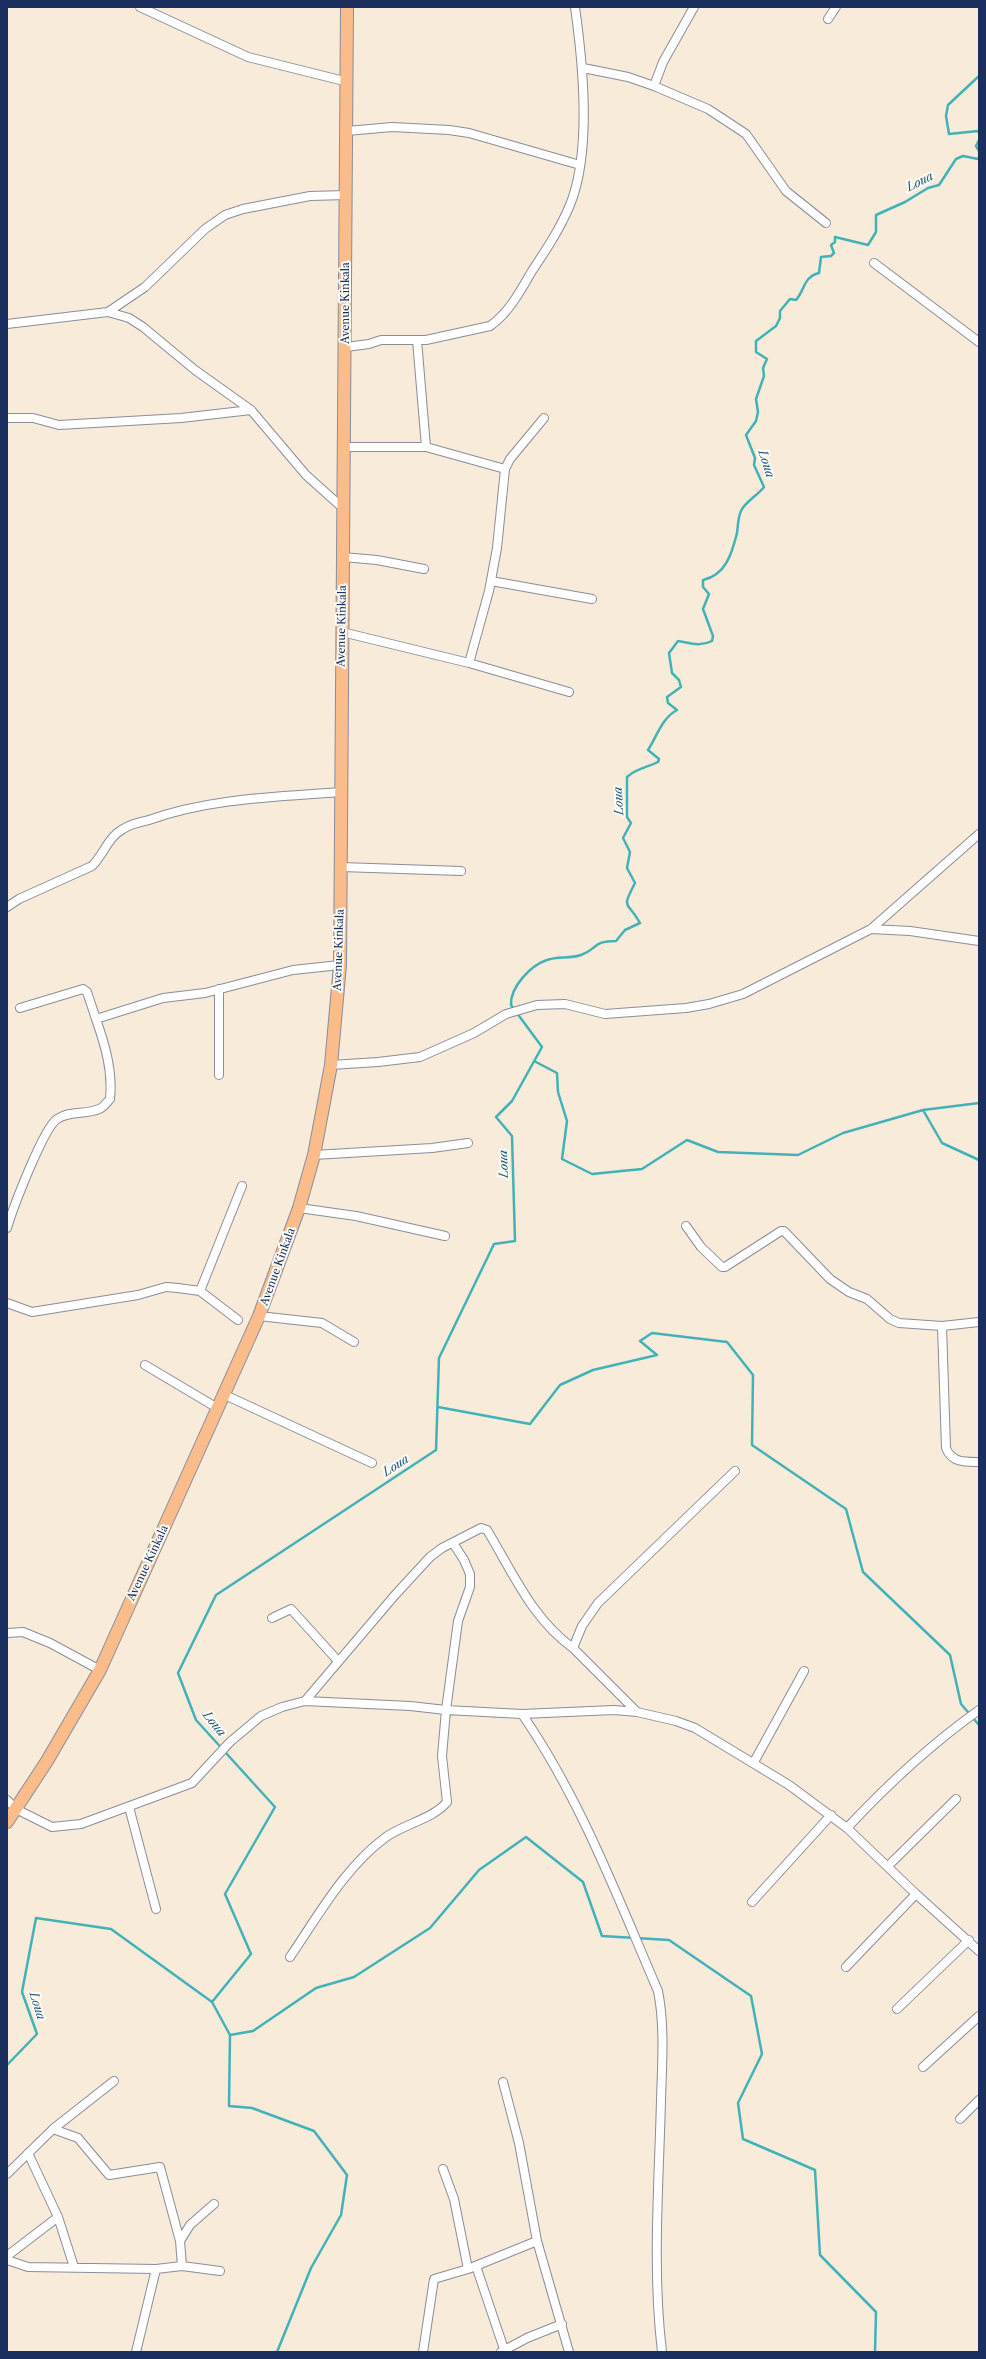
<!DOCTYPE html>
<style>
body{margin:0}
#map{position:relative;width:986px;height:2359px;overflow:hidden;background:#f8ebd9;font-family:"Libre Caslon Text",serif}
canvas{display:block}
.frame{position:absolute;inset:0;border:8px solid #1b2f5e;pointer-events:none}
</style>
<div id="map">
<canvas width="986" height="2359"></canvas>
<div class="frame"></div>
</div>
<script>
const c = document.querySelector('canvas').getContext('2d');
c.lineJoin = 'round';
function stroke(path, color, width, dash) { c.strokeStyle = color; c.lineWidth = width; c.lineCap = dash ? 'butt' : 'round'; c.setLineDash(dash || []); c.stroke(path); }
function drawText(font, color, halo, rows, align = 'center') {
  c.font = font + ' "Libre Caslon Text",serif'; c.lineWidth = 4; c.setLineDash([]); c.textBaseline = 'middle'; c.strokeStyle = halo; c.fillStyle = color; for (const [text, x, y, turn = 0] of rows) {
    c.save(); c.translate(x, y); c.rotate((+turn || 0) * Math.PI / 180); c.textAlign = isNaN(turn) ? turn : align; if (halo) c.strokeText(text, 0, 0); c.fillText(text, 0, 0); c.restore();
  }
}
const stream = new Path2D(`
 M979,76l-31,29 -2,11 3,18 29,-3 1,2
 M979,140l-3,6 3,5
 M534,1061l23,12 1,19 9,29 -5,38 30,15 50,-5 45,-29 31,12 80,3 45,-22 80,-23 19,33 37,17
 M923,1110l56,-7
 M438,1407l92,17 30,-39 33,-15 64,-15 -17,-14 12,-8 75,9 26,33 -1,70 94,64 17,63 87,83 11,49 18,21
 M212,2002l18,33 23,-4 63,-43 38,-11 76,-49 49,-58 47,-33 57,45 19,54 67,4 82,56 11,58 -24,49 5,36 72,31 5,85 56,57 -1,40
 M230,2035l-1,71 23,2 62,23 33,44 -6,40 -30,53 -34,84
 M7,2065l30,-31 -15,-42 14,-74 75,11 101,73 39,-48 -26,-60 50,-87 -79,-87 -18,-47 38,-78 220,-145 3,-92 55,-114 21,-3 -3,-105 -16,-19 16,-16 30,-54 -31,-42c-1,-18 20,-40 36,-45 10,-4 23,-1 34,-5 17,-6 11,-14 35,-14l9,-11 15,-7c-13,-23 -19,-13 -5,-40l-8,-15 3,-16 -7,-14 8,-15 -4,-6v-40c10,-9 19,-9 31,-15l1,-3 -11,-9c9,-14 14,-32 29,-40l-9,-7 -1,-6 14,-10 -2,-7 -7,-7 -3,-20 9,-12c12,2 22,6 34,0l1,-5 -10,-27 6,-15 -6,-7v-7c23,-5 29,-27 34,-47 1,-7 1,-16 4,-22 4,-9 16,-15 23,-24l-10,-22 1,-7 -9,-23 10,-14 2,-9 -2,-13 8,-23 -1,-8 4,-9 -11,-7v-11l20,-15 4,-8v-7l10,-12 6,1c9,-10 7,-23 23,-27l2,-16 10,-1 3,-3 -3,-8 4,-3v-5l33,8 8,-13v-17l29,-13 23,-14 11,-3 17,-26 7,-3 15,3 1,-2`);
const street = new Path2D(`
 M140,7l108,50 100,25
 M828,19l8,-12
 M583,68l45,9 26,9 9,-24 31,-55
 M654,86l54,23 38,25 40,57 40,32
 M347,131l45,-4 57,3 20,3 111,32
 M874,263l105,79
 M108,312l21,6 14,9 52,43 56,40 55,65 39,35
 M7,324l101,-12 37,-25 60,-58 20,-14 18,-6 67,-13 37,-1
 M417,340l9,107
 M346,347l23,-3 12,-4h45l64,-14c19,-13 31,-36 42,-55 14,-21 28,-42 38,-66 22,-54 13,-141 5,-198
 M7,418h26l26,7 122,-7 70,-8
 M344,447h82l79,22 -8,79 -8,43 -20,72
 M505,469l5,-10 34,-41
 M343,557l34,3 47,9
 M491,581l101,18
 M342,632l127,31 100,29
 M341,867l120,4
 M7,907l12,-8 73,-33c12,-12 16,-29 31,-37 7,-5 17,-7 26,-9 61,-22 128,-23 192,-28
 M871,929l39,2 69,10
 M219,989v86
 M20,1008l63,-19 4,3 9,27
 M331,1065l47,-3 42,-5 54,-24 32,-19 31,-9 28,-1 40,10 81,-6 23,-4 34,-10 128,-65 108,-95
 M314,1155l118,-7 36,-5
 M299,1208l57,8 89,20
 M686,1226l15,21 21,20h3l56,-36h3l46,48 19,13 18,7 23,20 9,4 43,3 37,-4
 M7,1228c6,-20 36,-99 50,-109 13,-9 29,-4 42,-10 4,-1 8,-7 11,-10 3,-28 -5,-54 -14,-80l67,-21 42,-5 88,-23 47,-5
 M200,1291l42,-105
 M7,1303l25,9 106,-17 28,-8 12,1 22,3 38,29
 M259,1316l63,7 32,19
 M942,1326l4,122c6,15 19,14 33,14
 M145,1365l74,44
 M225,1395l147,68
 M272,1618l19,-9 47,52
 M7,1633l16,-1 27,11 50,27
 M305,1701l90,-106 35,-38 12,-9 39,-20 6,2c25,41 45,89 86,118
 M637,1712l-64,-64 9,-22 16,-23 137,-132
 M522,1714c59,86 95,182 136,277 7,35 4,73 3,109 -2,84 -9,168 1,252
 M754,1762l50,-91
 M7,1800l9,9 36,18 29,-3 111,-41 38,-41 31,-26 21,-9 23,-6 105,5 36,4 76,4 92,-4 23,2 39,9 19,7 94,57 58,43 69,66 63,57
 M129,1807l27,102
 M847,1828c41,-44 83,-83 132,-118
 M888,1866l68,-67
 M752,1902l79,-87
 M290,1957c28,-41 55,-90 96,-120 18,-13 47,-18 61,-35l-5,-46 4,-46 12,-89 12,-34v-13l-6,-14 -11,-17
 M846,1967l70,-73
 M897,2009l72,-69
 M923,2067l56,-51
 M503,2082l16,61 18,98 32,111
 M960,2119l19,-19
 M53,2129l25,9 31,37 51,-8 20,74 2,25
 M28,2153l30,64 16,50
 M443,2169l11,30 14,70
 M7,2174l46,-45 61,-48
 M180,2241l10,-16 24,-21
 M7,2256l51,-39
 M7,2260l21,7 128,2 26,-3 38,5
 M476,2266l28,83
 M136,2352l20,-83
 M423,2352l11,-73 34,-10 69,-28
 M501,2352l26,-14 35,-14`);
const primary = new Path2D(`
 M7,1822l40,-61 53,-91 159,-354 40,-108 15,-53 17,-90 9,-100 7,-958`);
const streetNames = [
 ["Avenue Kinkala",346,303,-90],
 ["Avenue Kinkala",342,626,-89],
 ["Avenue Kinkala",339,950,-88],
 ["Avenue Kinkala",278,1267,-70],
 ["Avenue Kinkala",148,1563,-65]
];
const waterNames = [
 ["Loua",920,182,-27],
 ["Loua",766,464,72],
 ["Loua",619,801,-93],
 ["Loua",504,1164,-92],
 ["Loua",396,1466,-33],
 ["Loua",214,1724,51],
 ["Loua",37,2006,73]
];
stroke(stream, '#42b2b9', 2.5);
stroke(street, '#8a8d9c', 10);
stroke(primary, '#8a8d9c', 14);
stroke(street, '#fff', 8);
stroke(primary, '#f9bc8a', 12);
drawText('11px', '#1b2f5e', '#fdfcf7', streetNames);
drawText('italic 12px', '#295d7e', '#fdfcf7', waterNames);
</script>
